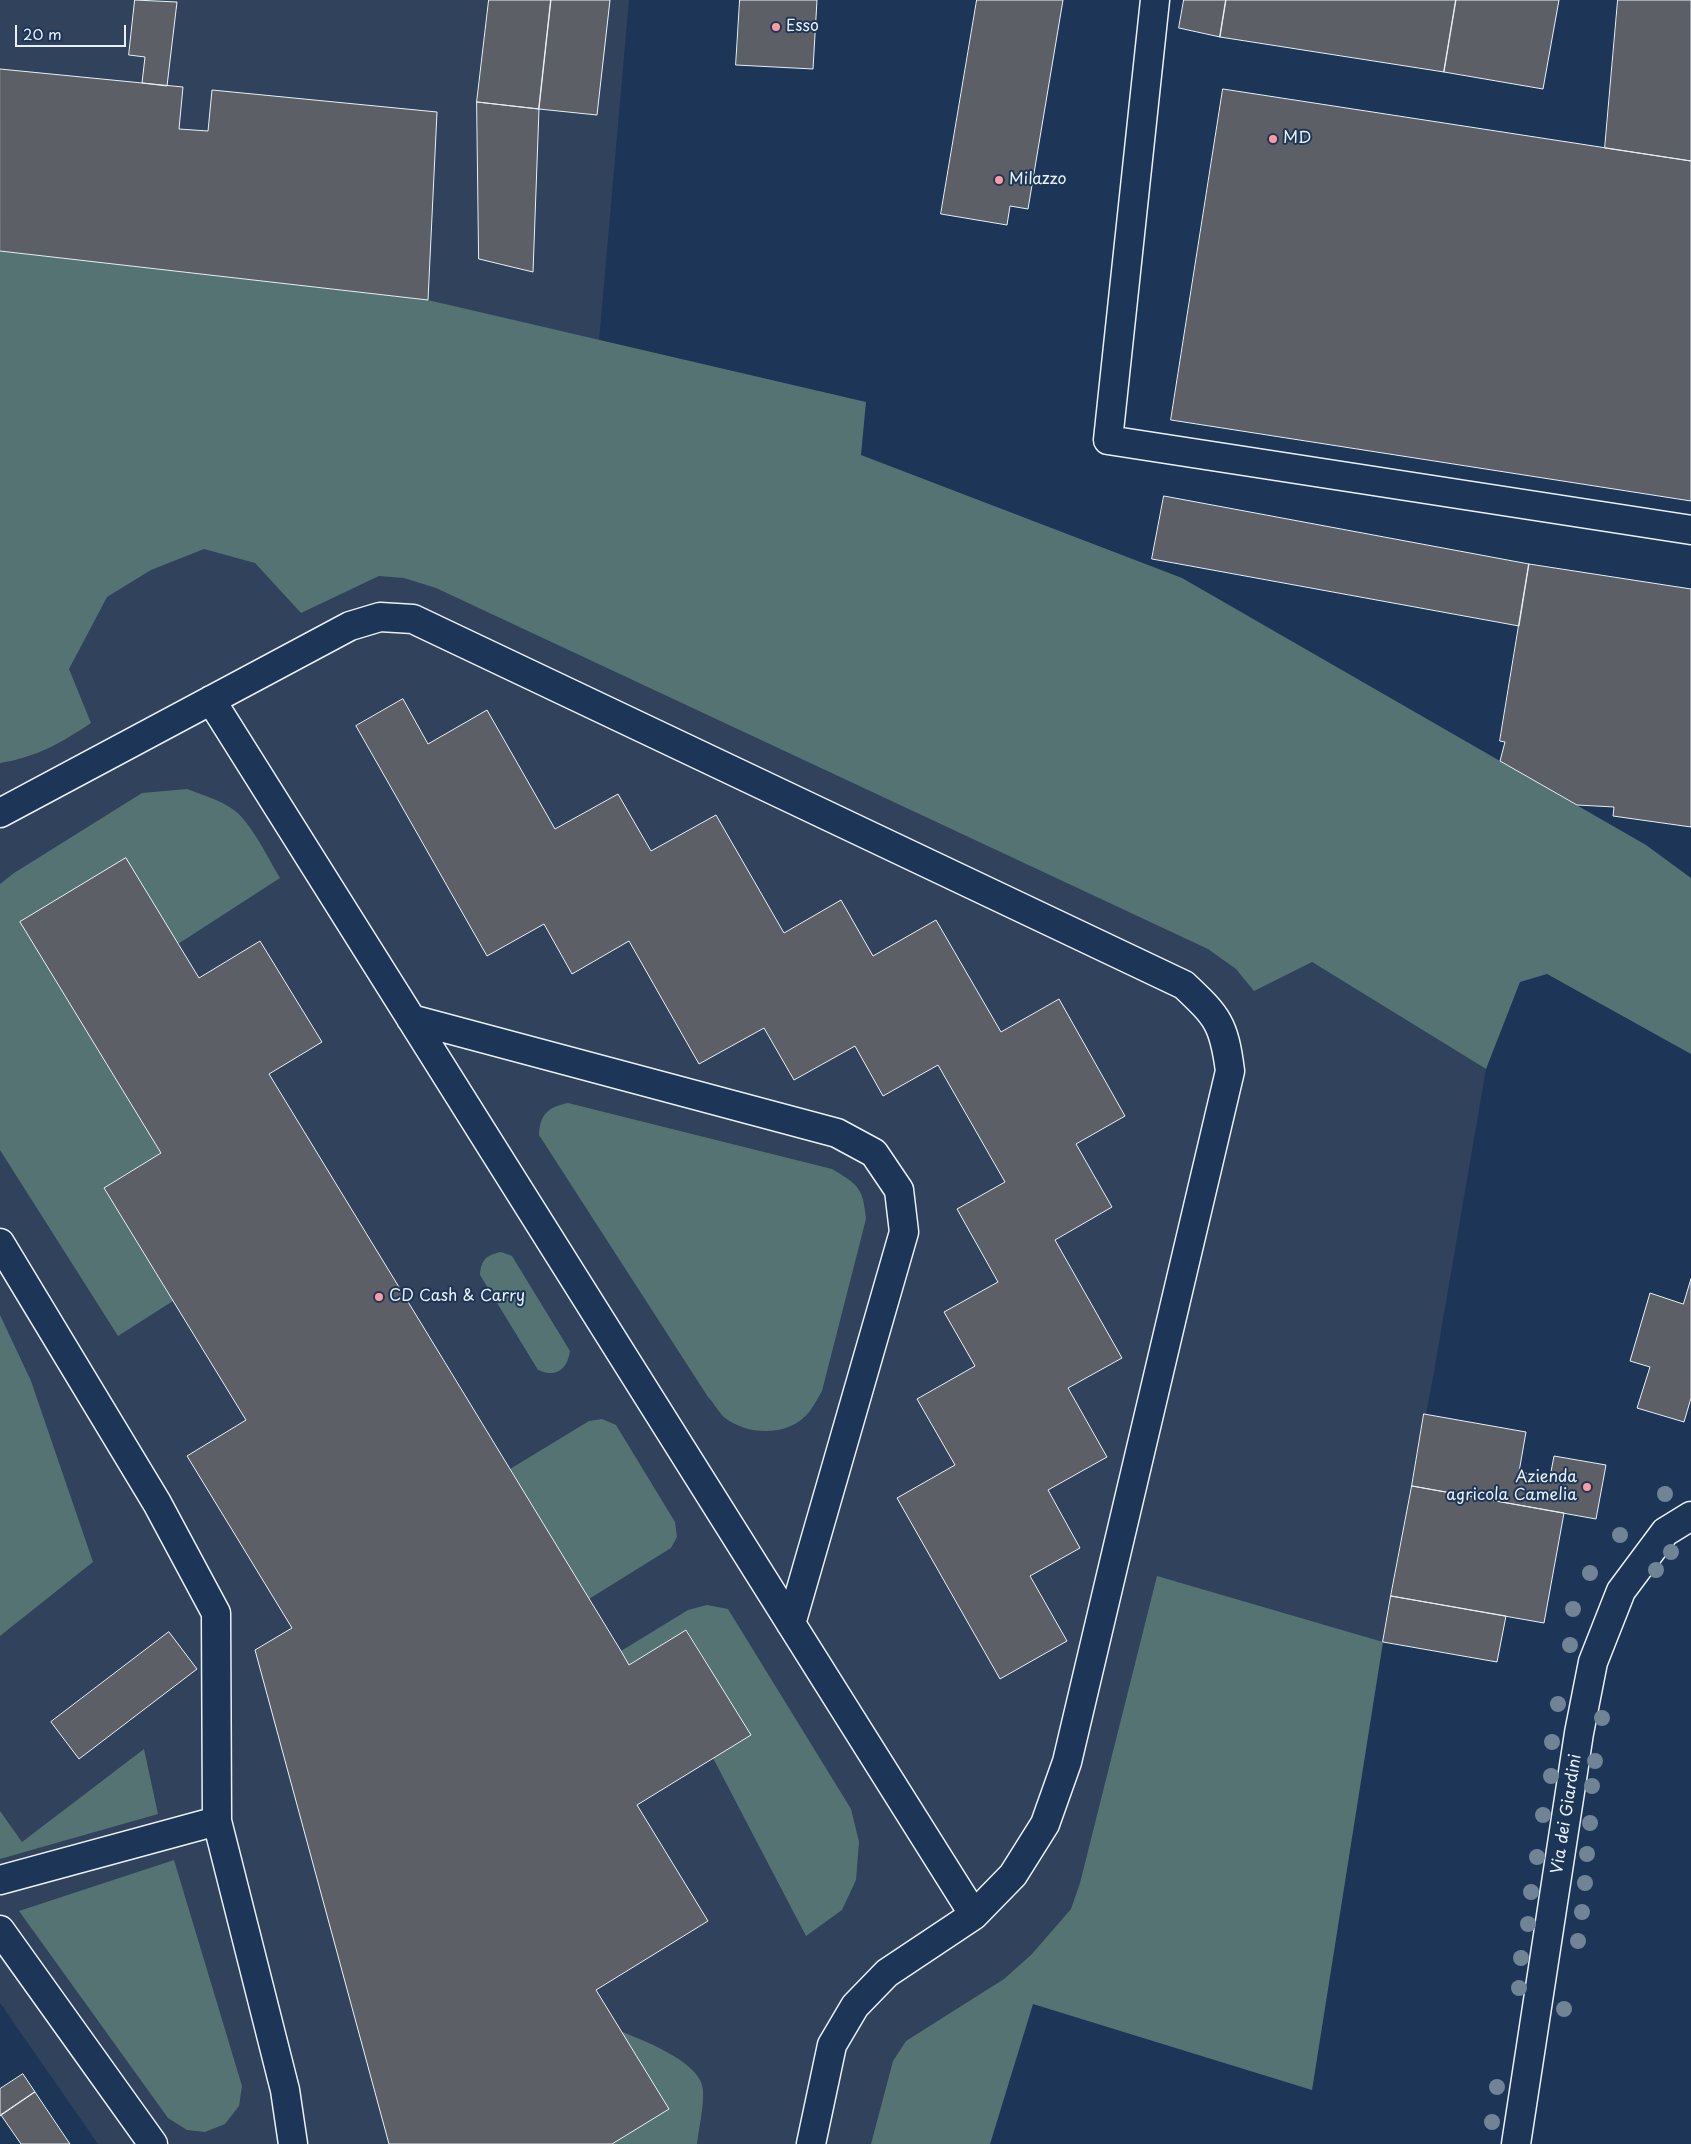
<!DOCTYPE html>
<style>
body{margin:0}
#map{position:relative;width:1691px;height:2144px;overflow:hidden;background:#1d3557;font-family:"Playpen Sans",sans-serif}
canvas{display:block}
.scale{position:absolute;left:15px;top:25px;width:111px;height:22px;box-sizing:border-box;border:2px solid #e8f1f8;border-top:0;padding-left:6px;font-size:15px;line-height:18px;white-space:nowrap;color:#e8f1f8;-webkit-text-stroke:4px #1d3557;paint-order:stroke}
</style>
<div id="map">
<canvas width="1691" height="2144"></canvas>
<div class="scale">20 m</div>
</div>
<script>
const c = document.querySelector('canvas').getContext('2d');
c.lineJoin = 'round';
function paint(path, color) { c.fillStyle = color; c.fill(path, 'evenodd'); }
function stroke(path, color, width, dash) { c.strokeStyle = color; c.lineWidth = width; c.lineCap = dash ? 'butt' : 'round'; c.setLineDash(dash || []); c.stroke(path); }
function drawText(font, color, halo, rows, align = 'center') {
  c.font = font + ' "Playpen Sans",sans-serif'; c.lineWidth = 4; c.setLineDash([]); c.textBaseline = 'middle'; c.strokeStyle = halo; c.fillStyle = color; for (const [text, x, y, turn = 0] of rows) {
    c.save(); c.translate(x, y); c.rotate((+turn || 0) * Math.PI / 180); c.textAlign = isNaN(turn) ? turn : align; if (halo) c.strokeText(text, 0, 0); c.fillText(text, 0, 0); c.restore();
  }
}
const built = new Path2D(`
 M0,0h629l-30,341 -171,-41 -428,-49z
 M0,476l345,47 607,218 534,328 -52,303 -51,270 -71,448 -279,-86 -43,140h-892l-98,-141z`);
const green = new Path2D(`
 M0,251l428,49 438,102 -5,53 321,123 464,267 45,33v176l-144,-80 -27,8 -34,87 -174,-107 -58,29 -18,-22 -28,-20 -772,-361 -32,-10 -25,-2 -78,37 -46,-50 -51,-14 -53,21 -44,27 -38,72 22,54c-30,20 -54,34 -91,40z
 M187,789c16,6 33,11 47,21 18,14 34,48 46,68l-102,66 -17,209 -56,35 68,113 -55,35 -118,-186v-266l14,-11 128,-80z
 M568,1103l264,66c27,16 31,19 34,50l-44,172c-4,7 -8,14 -12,20 -20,26 -61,25 -85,7 -6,-5 -11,-15 -17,-21l-169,-262c1,-21 9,-28 29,-32z
 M501,1252l11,4 58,95c-3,19 -14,27 -32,19l-58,-95c1,-15 6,-20 21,-23z
 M0,1315l31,66 62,181 -93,74z
 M602,1419l14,6 59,97 2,15 -6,11 -82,51 -79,-130 79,-48z
 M1157,1576l226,66 -71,448 -279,-86 -43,140h-119l22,-83 13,-20 98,-62 28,-25 39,-45 9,-26z
 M707,1605l21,4 123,200 8,33 -3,38 -14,30 -36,26 -93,-178 37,-23 -63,-105 -58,35 -8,-14 67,-41z
 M144,1749l14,65 -158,45v-48l22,31z
 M174,1860l68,226 -3,20 -14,18 -20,8 -18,-2 -19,-12 -149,-207z
 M620,2031c22,9 82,31 83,59 1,17 -4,37 -6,54h-85z`);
const building = new Path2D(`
 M135,0l42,2 -10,84 -25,-3 3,-26 -16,-2z
 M489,0h62l-12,109 -62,-7z
 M551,0h59l-13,115 -58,-6z
 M740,0h77l-4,69 -77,-4z
 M977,0h86l-35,209 -18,-3 -3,19 -66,-11z
 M1184,0h42l-6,37 -41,-9z
 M1226,0h230l-12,72 -224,-35z
 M1456,0h103l-16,89 -99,-17z
 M1618,0h73v161l-86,-13z
 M0,69l183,18 -4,42 29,2 4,-41 225,22 -9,188 -428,-49z
 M1223,89l468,72v340l-520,-81z
 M477,102l62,7 -6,163 -54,-13z
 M1164,496l365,68 -10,62 -367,-67z
 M1529,564l162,25v238l-78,-11 1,-9 -37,-2 -77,-44 5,-19 -5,-1z
 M403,699l25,45 59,-34 68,119 63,-35 33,57 65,-36 68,118 57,-33 32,56 63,-36 65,112 58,-33 66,117 -49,28 36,63 -57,33 67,118 -54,30 39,69 -59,33 32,58 -50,28 37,65 -67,38 -103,-181 58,-33 -38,-66 58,-33 -31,-54 54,-30 -41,-73 48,-27 -67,-117 -55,31 -28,-50 -61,34 -30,-52 -65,36 -70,-123 -57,33 -28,-50 -57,32 -131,-230z
 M126,858l73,120 61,-37 62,101 -53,32 352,577 8,14 57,-35 65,105 -114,70 71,116 -112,69 73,119 -57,35h-223l-134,-494 37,-22 -105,-172 59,-36 -142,-232 57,-35 -141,-231z
 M1691,1279v119l-7,24 -47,-14 13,-41 -20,-6 20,-68 33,11z
 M1424,1414l102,18 -7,40 31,5 4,-21 52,9 -10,54 -184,-33z
 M1412,1486l152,27 -20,110 -153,-27z
 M1391,1596l115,20 -9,46 -114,-20z
 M169,1632l28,37 -118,90 -28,-37z
 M23,2074l12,18 -35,24v-27z
 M35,2092l35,52h-49l-20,-29z`);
const minor = new Path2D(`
 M1155,0l-47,440 583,90
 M211,700l763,1215
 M0,813l350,-187 30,-9 33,2 771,366c34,32 40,39 46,86l-163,691 -22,62 -32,51 -39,40 -87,58 -32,33 -23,39 -21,99
 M411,1019l426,114 37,20 25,37 5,42 -113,392
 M0,1243l157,260 59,110 1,208 68,269 8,54
 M0,1880l217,-59
 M0,1930l153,214
 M1516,2144l63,-411 14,-71 28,-71 44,-59 26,-16`);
const trees = [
 [1665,1494],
 [1620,1535],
 [1671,1552],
 [1656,1570],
 [1590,1573],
 [1573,1609],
 [1570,1645],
 [1558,1704],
 [1602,1718],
 [1552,1742],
 [1595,1761],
 [1551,1776],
 [1592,1786],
 [1543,1815],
 [1590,1823],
 [1587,1854],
 [1537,1857],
 [1585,1883],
 [1531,1892],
 [1582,1912],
 [1528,1924],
 [1578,1941],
 [1521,1958],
 [1519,1988],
 [1564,2009],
 [1497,2087],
 [1492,2122]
];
const markers = [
 [776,27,5,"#ff9aa2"],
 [1273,139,5,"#ff9aa2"],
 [999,180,5,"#ff9aa2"],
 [379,1297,5,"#ff9aa2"],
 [1587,1487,5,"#ff9aa2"]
];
const poiNames = [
 ["Esso",786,27],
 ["MD",1283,139],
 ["Milazzo",1009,180],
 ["CD Cash & Carry",389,1297],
 ["Azienda",1577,1478,"right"],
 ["agricola Camelia",1577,1496,"right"]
];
const streetNames = [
 ["Via dei Giardini",1567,1814,-81]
];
paint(built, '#30425c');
paint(green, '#547372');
paint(building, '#5c5f66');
stroke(building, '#e8f1f8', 1);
stroke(minor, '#e8f1f8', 31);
stroke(minor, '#1d3557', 28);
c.fillStyle = '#708496';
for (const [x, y] of trees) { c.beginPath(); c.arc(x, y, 8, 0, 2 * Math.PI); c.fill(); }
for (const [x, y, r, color] of markers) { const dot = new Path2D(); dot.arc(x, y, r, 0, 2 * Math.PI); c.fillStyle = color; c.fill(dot); stroke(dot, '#1d3557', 2); }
drawText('16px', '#e8f1f8', '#1d3557', poiNames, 'left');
drawText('16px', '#e8f1f8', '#1d3557', streetNames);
</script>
